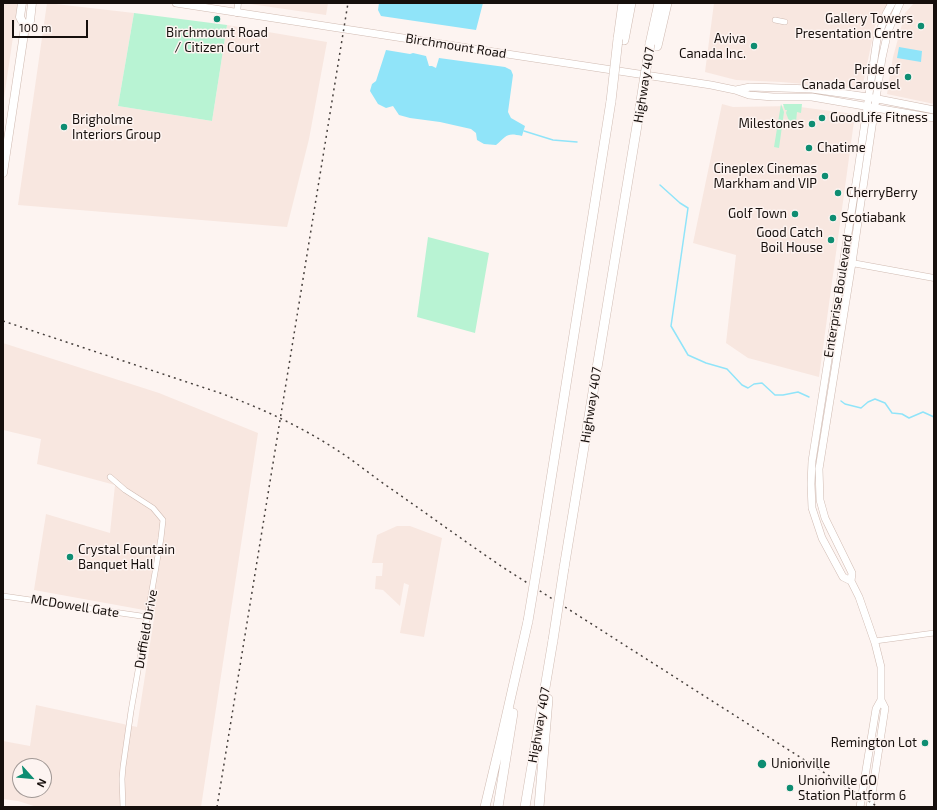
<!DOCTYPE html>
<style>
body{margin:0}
#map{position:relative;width:937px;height:810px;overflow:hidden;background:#fdf4f1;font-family:"Exo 2",sans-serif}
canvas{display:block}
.frame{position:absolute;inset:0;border:4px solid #160f0c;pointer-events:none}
.north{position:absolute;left:12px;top:758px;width:40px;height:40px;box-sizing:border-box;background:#fdf4f1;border:1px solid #a19895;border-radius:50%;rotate:117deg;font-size:11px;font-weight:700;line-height:16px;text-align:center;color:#160f0c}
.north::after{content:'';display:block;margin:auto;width:14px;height:18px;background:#0e8d72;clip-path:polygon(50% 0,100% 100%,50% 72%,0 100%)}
.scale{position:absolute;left:12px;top:20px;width:76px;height:18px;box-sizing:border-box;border:2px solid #160f0c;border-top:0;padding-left:5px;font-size:12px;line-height:14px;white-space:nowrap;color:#160f0c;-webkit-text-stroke:3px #fdf4f1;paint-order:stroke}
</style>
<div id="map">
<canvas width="937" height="810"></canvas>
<div class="frame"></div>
<div class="north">N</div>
<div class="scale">100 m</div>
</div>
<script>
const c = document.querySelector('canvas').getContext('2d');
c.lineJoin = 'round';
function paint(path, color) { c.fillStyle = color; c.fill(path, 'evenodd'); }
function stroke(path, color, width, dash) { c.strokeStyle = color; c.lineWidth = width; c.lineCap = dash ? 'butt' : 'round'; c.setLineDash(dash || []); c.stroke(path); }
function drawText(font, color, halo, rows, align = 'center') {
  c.font = font + ' "Exo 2",sans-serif'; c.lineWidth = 3; c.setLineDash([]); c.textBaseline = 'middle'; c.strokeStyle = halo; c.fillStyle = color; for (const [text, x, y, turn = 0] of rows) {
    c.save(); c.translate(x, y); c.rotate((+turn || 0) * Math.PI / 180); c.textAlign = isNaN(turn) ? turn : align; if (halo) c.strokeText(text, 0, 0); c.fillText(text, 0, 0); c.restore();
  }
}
const built = new Path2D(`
 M3,3h15l-15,102z
 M47,3l87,10 -16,93 94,15 15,-96 100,17 -18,97 -22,88 -269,-22z
 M250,3h78l-2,12 -76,-11z
 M714,3h174l-13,23 -13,63 -81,-7 -45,-2 -31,-8z
 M914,3h20v101l-47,-10 6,-37 12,-44z
 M722,104l11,3 59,-1 63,8 -36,263 -71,-19 -22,-15 10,-88 -43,-12z
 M3,343l156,50 99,40 -57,374h-164l-19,-6 -15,-2v-58l27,5 6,-41 101,22 18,-115 -121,-22 12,-76 64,19 5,-48 -78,-21 4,-25 -38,-9zM20,766h24v24h-24z
 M397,526h13l32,12 -18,99 -24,-4 9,-48 -5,-2 -4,23 -17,-16 -8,-1 1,-13h6l1,-13h-11l5,-28z`);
const green = new Path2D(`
 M134,13l93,12 -15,96 -94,-15z
 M781,104l3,8 -5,36 -5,-1z
 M783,104h19l-1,9 -4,-1 -1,10 -7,-1 -3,-8 1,-3h-2z
 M428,237l61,16 -14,80 -58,-16z`);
const water = new Path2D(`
 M379,3h104l-7,27 -95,-14 -3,-6z
 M899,47l23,4 -1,11 -24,-4z
 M386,50l24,4 3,-1 13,3 3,10h3l4,2 3,-10 66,9 6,3 2,5 -5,37 3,6 14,8 -3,10c-16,-4 -15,0 -26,9l-12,-1 -7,-4 -1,-7 -5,-4 -31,-7 -30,-4 -11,-3 -6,-9 -7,2 -8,-4 -8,-13 2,-7 4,-3z`);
const stream = new Path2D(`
 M524,131l29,9 24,2
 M660,185l20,18 8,5 -17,118 17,29 18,8 21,6 15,16 6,3 6,-4 8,-1 13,12h8l15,-3 11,5
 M841,401l4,3 16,4 7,-6 7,-3 10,4 7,10 10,1 7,4 14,-6 11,5`);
const minor = new Path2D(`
 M775,20l10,2
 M110,477l15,13 28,18 10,12 -2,18 -30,173 -8,56 -1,12 1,28
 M3,596l145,21
 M875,641l59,-8`);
const tertiary = new Path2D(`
 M237,13l1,-10
 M852,263l82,15`);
const secondary = new Path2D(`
 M176,3l344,53 191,29 24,5 14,5 24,2h39l122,21
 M736,90l14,-3 62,2 56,8 66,13
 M851,581l-8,-4 -21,-39 -10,-30 -1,-24 1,-23 46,-291 19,-131 9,-25 6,-11
 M860,807l16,-98 5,-9
 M870,807l15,-99 -4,-8v-33l-6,-24 -16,-46 -8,-16 1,-8 -27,-55 -5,-18 -1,-31 33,-206 30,-205 6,-27 12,-28`);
const primary = new Path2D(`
 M25,27l5,-6 2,-18
 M3,173l22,-146 -5,-10 2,-14`);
const motorway = new Path2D(`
 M618,39l5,-36
 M624,40l7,-37
 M650,44l9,-41
 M657,46l10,-43
 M539,555l72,-454
 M564,568l76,-461
 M485,807l16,-67 27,-119
 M498,807l15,-94
 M525,807l28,-167
 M539,807l9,-108`);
const rail = new Path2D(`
 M3,321l217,72c41,15 80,33 117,57 17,11 33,24 50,36 39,27 77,55 117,82l374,239
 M217,807l131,-804`);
const motorwayBridge = new Path2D(`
 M611,101l7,-62
 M640,107l10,-63
 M528,621l11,-66
 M553,640l11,-72`);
const markers = [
 [217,19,4,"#0e8d72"],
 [921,26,4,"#0e8d72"],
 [754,46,4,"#0e8d72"],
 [908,77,4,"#0e8d72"],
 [822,118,4,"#0e8d72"],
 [812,124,4,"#0e8d72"],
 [64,127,4,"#0e8d72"],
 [809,148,4,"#0e8d72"],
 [825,176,4,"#0e8d72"],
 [838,193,4,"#0e8d72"],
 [795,214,4,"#0e8d72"],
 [833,218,4,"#0e8d72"],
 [831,240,4,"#0e8d72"],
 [70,557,4,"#0e8d72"],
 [925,743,4,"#0e8d72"],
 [762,764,5,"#0e8d72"],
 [790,788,4,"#0e8d72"]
];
const poiNames = [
 ["Gallery Towers",913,19],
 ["Presentation Centre",913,34],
 ["Birchmount Road",217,33,"center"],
 ["/ Citizen Court",217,48,"center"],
 ["Aviva",746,39],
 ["Canada Inc.",746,54],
 ["Pride of",900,70],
 ["Canada Carousel",900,85],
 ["GoodLife Fitness",830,118,"left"],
 ["Brigholme",72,120,"left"],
 ["Interiors Group",72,135,"left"],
 ["Milestones",804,124],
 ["Chatime",817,148,"left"],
 ["Cineplex Cinemas",817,169],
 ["Markham and VIP",817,184],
 ["CherryBerry",846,193,"left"],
 ["Golf Town",787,214],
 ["Scotiabank",841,218,"left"],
 ["Good Catch",823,233],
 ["Boil House",823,248],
 ["Crystal Fountain",78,550,"left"],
 ["Banquet Hall",78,565,"left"],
 ["Remington Lot",917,743],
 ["Unionville",771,764,"left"],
 ["Unionville GO",798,781,"left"],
 ["Station Platform 6",798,796,"left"]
];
const streetNames = [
 ["Birchmount Road",456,46,9],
 ["Highway 407",644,85,-81],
 ["Enterprise Boulevard",838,296,-81],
 ["Highway 407",591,405,-81],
 ["McDowell Gate",75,606,9],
 ["Duffield Drive",146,629,-80],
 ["Highway 407",539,725,-80]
];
paint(built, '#f8e7e0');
paint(green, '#b8f3d3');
paint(water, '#90e4f9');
stroke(stream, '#90e4f9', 1.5);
stroke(minor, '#d0bbb2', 6);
stroke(tertiary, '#d0bbb2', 7);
stroke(secondary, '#d0bbb2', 8);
stroke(primary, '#d0bbb2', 9);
stroke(motorway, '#d0bbb2', 10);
stroke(minor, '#fff', 5);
stroke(tertiary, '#fff', 6);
stroke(secondary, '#fff', 7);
stroke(primary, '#fff', 8);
stroke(motorway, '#fff', 9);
stroke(rail, '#47403d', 1.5, [2, 4]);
stroke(motorwayBridge, '#d0bbb2', 10, []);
stroke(motorwayBridge, '#fff', 9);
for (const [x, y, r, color] of markers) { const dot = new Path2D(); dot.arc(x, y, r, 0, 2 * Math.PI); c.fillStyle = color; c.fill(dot); stroke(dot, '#fdf4f1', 1.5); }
drawText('13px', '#160f0c', '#fdf4f1', poiNames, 'right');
drawText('13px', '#160f0c', '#fdf4f1', streetNames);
</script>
